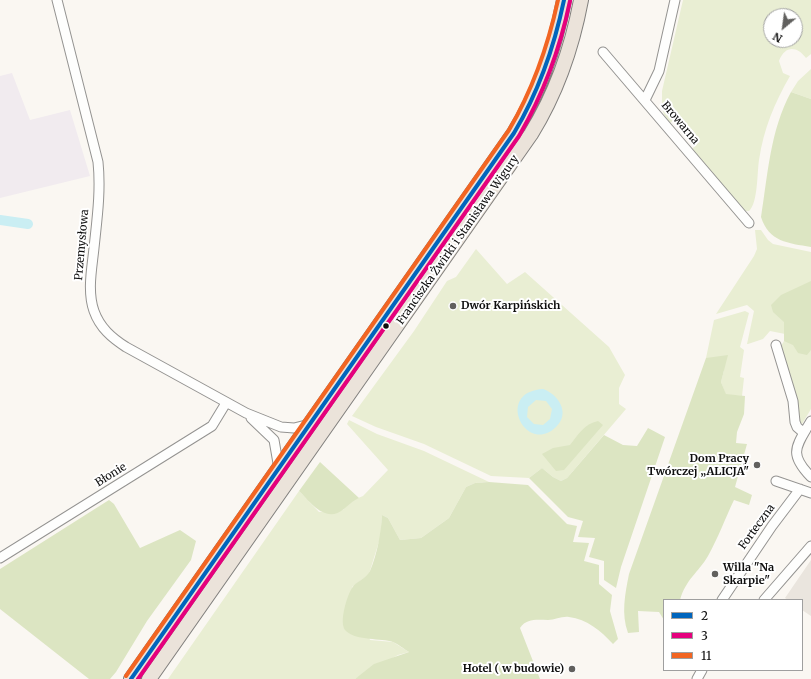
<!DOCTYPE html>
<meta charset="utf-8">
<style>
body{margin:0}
#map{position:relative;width:811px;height:679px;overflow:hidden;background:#faf7f2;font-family:Merriweather,serif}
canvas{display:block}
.legend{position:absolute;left:663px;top:599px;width:140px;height:72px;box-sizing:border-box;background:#fff;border:1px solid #9f9f9f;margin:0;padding:5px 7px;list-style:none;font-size:12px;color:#0e0e0e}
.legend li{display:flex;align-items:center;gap:8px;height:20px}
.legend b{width:20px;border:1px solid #9f9f9f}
.north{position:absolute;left:763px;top:8px;width:40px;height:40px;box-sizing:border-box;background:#fff;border:1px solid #9f9f9f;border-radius:50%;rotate:209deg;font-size:11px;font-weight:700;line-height:16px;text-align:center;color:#0e0e0e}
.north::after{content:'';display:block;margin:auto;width:14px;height:18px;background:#61605e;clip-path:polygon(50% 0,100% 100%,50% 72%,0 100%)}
</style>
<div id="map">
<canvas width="811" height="679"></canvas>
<ul class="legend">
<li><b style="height:5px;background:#0065bd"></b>2</li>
<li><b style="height:5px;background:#e5007d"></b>3</li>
<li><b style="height:5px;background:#f26522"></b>11</li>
</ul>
<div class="north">N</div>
</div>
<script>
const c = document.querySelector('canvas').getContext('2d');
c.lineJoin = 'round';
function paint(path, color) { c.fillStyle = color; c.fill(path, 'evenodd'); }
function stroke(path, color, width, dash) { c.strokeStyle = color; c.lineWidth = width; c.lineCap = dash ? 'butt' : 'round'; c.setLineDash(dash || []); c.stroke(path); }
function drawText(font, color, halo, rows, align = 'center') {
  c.font = font + ' Merriweather,serif'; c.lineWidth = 4; c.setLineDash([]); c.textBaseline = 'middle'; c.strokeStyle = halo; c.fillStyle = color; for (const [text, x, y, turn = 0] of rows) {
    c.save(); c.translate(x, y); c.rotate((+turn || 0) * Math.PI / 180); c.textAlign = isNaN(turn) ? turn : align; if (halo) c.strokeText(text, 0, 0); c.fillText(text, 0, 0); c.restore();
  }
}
const industrial = new Path2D(`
 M12,73l18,47 40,-10 20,66 -90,22v-122z`);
const green = new Path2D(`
 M683,0h128v54l-5,4c-9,-12 -21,-13 -27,3l4,12 7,3c-16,28 -26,52 -31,84 -2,13 -1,43 -10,51h-4l-53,-62 5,-5 -21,-26 -6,5 -6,-8 -2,-8v-16zM771,16h24v24h-24z
 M811,69v30l-20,-7 7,-11z
 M755,230h6l7,10 5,4 38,8v157l-9,15 -2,-1 -4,-27 -15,-50 3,-5 1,-7 -15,-3 -7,8 -15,5h-1l7,-33 -7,-6 -31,9 38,-58 3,-7z
 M476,249l31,35 18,-12 84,75 16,28 -6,13v16l7,5 -59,69 -6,3 -8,-4 -11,-9 -13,10 -38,-2 -67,-32 -48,-17 -24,-11 62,-85 33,-50 9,-4z
 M745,311l4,2 -9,34 4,3 -4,27 4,1 -2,18 -16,-1 -5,-13 3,-12 -18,-12 8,-38z
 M349,420l28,14 47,17 65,31 -14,1 -9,4 -17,31 -28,20 -21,2 -12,-22 -6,-3 -1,20 -12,39 -17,13 18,53 23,2 16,10 -11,3 -43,24h-187l131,-188 20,21 24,-2 8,-9 12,-5 25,-26 -41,-46z`);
const forest = new Path2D(`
 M791,92l20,7v148c-23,-4 -42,-5 -50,-30 7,-43 9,-86 30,-125z
 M811,281v69l-4,5 -9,-2 -5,-8 -9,-4v-19l-11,-10 -2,-7 10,-10z
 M728,355l-7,27 5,12 19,2 -1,18 -7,18 -1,11 11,1 -12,43 17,8 -3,10 -15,-5c-9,19 -16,38 -26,56 -10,17 -22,23 -28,44h-16v20l-5,-8 -21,-1 1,21 -11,1c-7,-19 -3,-39 1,-59l77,-216z
 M598,421l5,4 -39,45 -8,1 -14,-17 11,-6 17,-3c8,-10 14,-21 28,-24z
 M648,428l17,9 -44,130 -5,21 -12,-8v-19l-15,-4 6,-19 -17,-1 5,-16 -15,-4 -39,-39 13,-10 11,9 8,4 6,-3 37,-43 19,10 14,1z
 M320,462l39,36c-7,3 -10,7 -15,11 -18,15 -33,-6 -45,-18z
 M489,482l39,3 39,39 10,2 -4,16 16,1 -5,18 15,4v19l13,11 -2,16 8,28 -5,5c-12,-13 -26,-25 -44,-27 -7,-1 -14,3 -21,3 -11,0 -21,-2 -28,8l20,51h-185l19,-15 35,-12c-5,-3 -11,-8 -16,-10 -12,-4 -36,-1 -47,-11 -8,-7 1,-35 6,-43 4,-7 14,-9 18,-17 7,-17 11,-37 12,-56l6,3 12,22 21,-2 28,-20 17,-31 9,-4z
 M109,500l5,4 26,44 40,-18 16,11 -5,19 -44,61 -31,51 -6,7h-21l-89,-70v-40z`);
const plaza = new Path2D(`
 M811,560v56l-9,-6v-10h-14l-3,-2z`);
const water = new Path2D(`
 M543,389c15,5 28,24 13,38 -30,29 -62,-35 -13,-38zM536,400l10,1 6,8 -2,10 -7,6 -9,-1 -7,-7 1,-10z`);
const canal = new Path2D(`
 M0,220l28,4`);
const street = new Path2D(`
 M57,0l41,162c3,29 -1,57 -4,86 -2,20 -7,43 0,63 6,17 18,27 32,36l120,66 35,14 13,1 16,-4
 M603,52l146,171
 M645,100l14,-29 16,-71
 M776,345l17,56 2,21 2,5 7,6
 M251,418l23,22 5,29
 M811,421c-15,26 -23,32 0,56
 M776,481l35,12
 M0,558l212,-132 14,-23
 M722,600l50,-74 28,-37
 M764,600l47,-54
 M697,679l5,-9`);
const primary = new Path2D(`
 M131,679l383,-546c26,-42 41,-85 50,-133
 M149,679l382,-545c26,-42 41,-86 50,-134`);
const bus1 = new Path2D(`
 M131,679l383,-546c25,-42 40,-85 50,-133`);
const bus2 = new Path2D(`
 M138,679l381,-543c25,-43 41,-87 51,-135`);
const bus3 = new Path2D(`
 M126,676l383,-546c24,-41 39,-84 49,-130`);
const markers = [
 [453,306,4,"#61605e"],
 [386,326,3.5,"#0e0e0e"],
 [757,465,4,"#61605e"],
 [715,574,4,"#61605e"],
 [572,669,4,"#61605e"]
];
const streetNames = [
 ["Browarna",680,123,50],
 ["Franciszka Żwirki i Stanisława Wigury",458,240,-55],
 ["Przemysłowa",82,245,-85],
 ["Błonie",111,475,-32],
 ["Forteczna",757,527,-54]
];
const poiNames = [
 ["Dwór Karpińskich",461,306],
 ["Dom Pracy",749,459,"right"],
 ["Twórczej „ALICJA\"",749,472,"right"],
 ["Willa \"Na",723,568],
 ["Skarpie\"",723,581],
 ["Hotel ( w budowie)",564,669,"right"]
];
paint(industrial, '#f1ebef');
paint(green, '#e9eed3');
paint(forest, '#dce5c2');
paint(plaza, '#eae5de');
paint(water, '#caeef3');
stroke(canal, '#caeef3', 10);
stroke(street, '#949391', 11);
stroke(primary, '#82807e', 16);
stroke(street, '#fefefd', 9);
stroke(primary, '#ebe3da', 14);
stroke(bus1, '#0065bd', 4);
stroke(bus2, '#e5007d', 4);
stroke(bus3, '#f26522', 4);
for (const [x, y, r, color] of markers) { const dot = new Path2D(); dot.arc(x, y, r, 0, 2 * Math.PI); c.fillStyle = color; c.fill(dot); stroke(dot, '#fff', 1.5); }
drawText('11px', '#0e0e0e', '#fff', streetNames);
drawText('bold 11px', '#0e0e0e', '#fff', poiNames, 'left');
</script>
